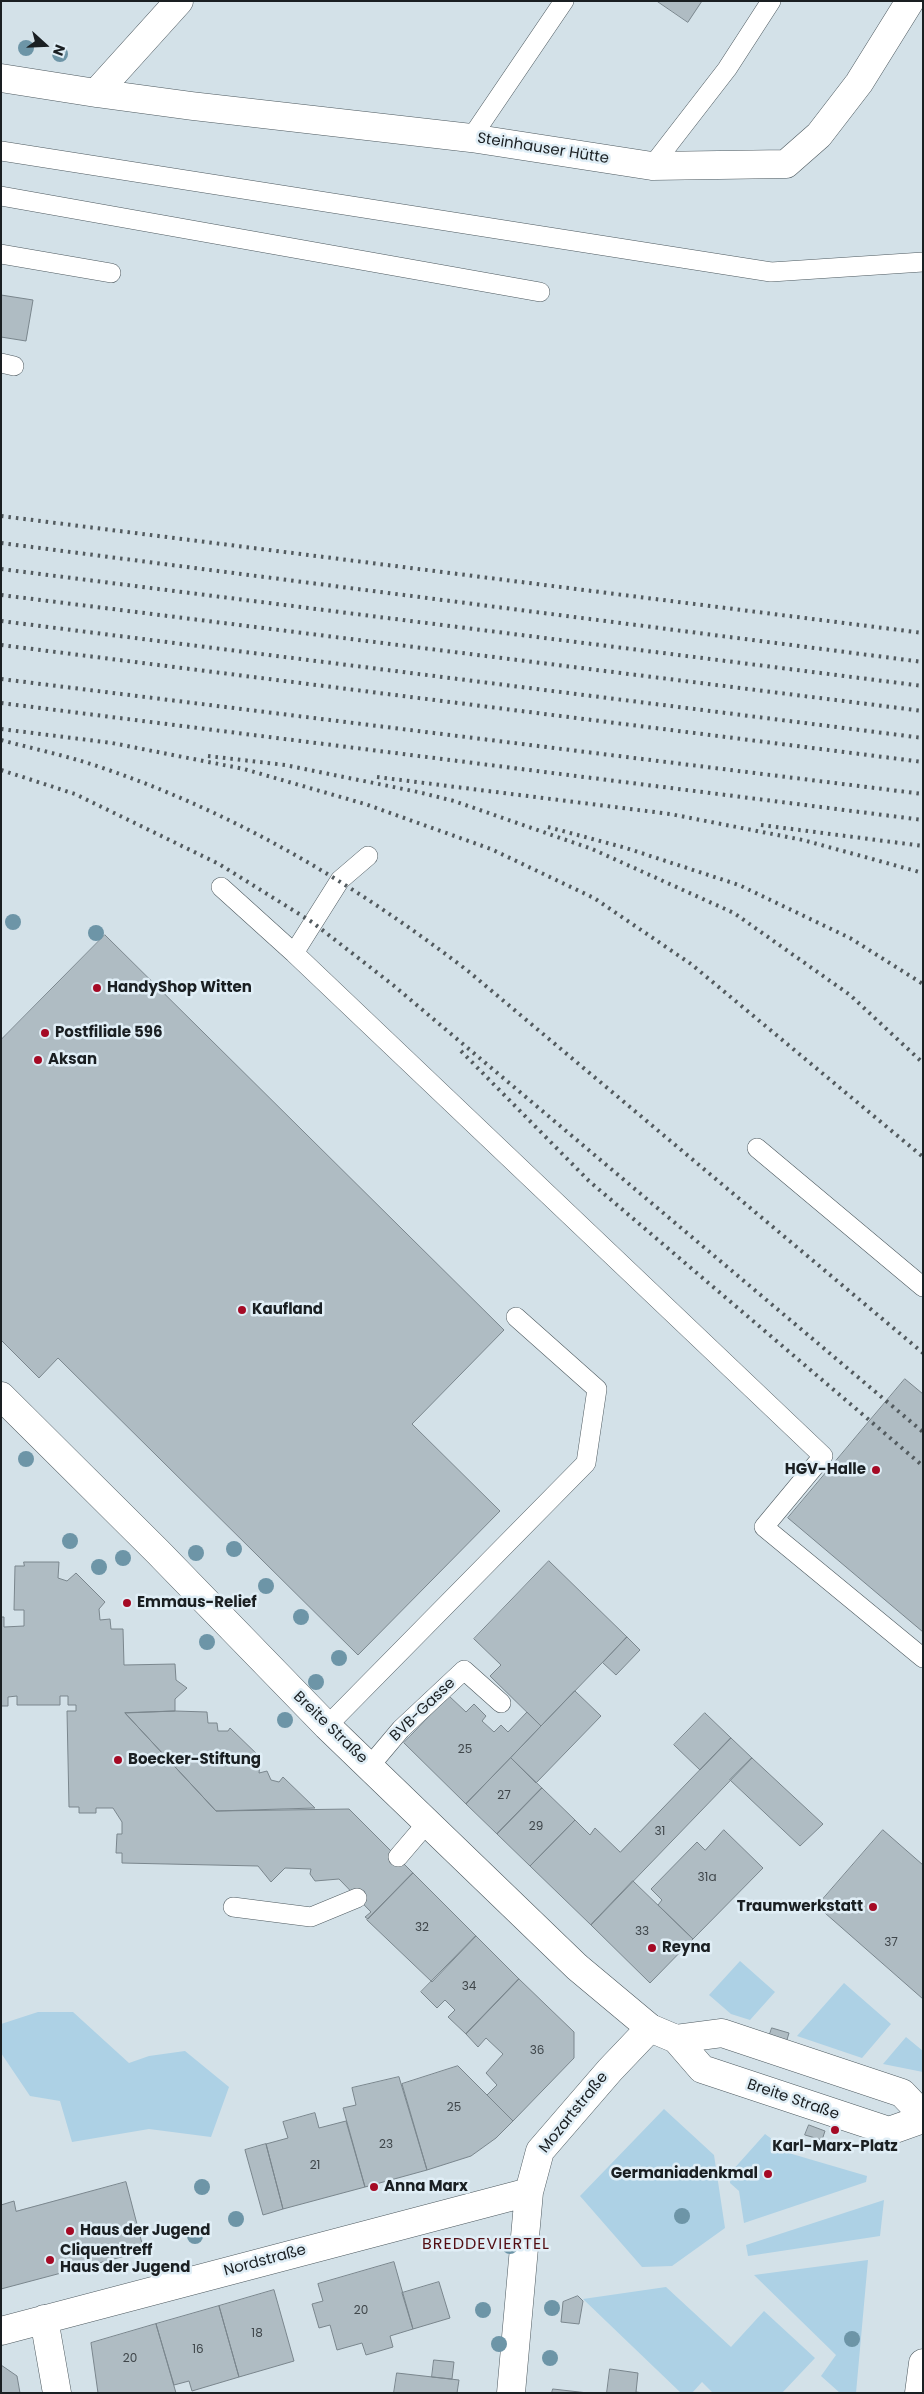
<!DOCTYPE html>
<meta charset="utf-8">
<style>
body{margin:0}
#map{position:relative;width:924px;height:2394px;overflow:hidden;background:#d3e1e8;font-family:Poppins,sans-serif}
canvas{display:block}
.frame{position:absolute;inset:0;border:2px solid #1a1f22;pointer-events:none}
.north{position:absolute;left:20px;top:20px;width:50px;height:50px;-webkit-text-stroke:4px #e0eef6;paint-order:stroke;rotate:110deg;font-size:14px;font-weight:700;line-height:20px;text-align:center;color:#1a1f22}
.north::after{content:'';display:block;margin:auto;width:18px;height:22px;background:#1a1f22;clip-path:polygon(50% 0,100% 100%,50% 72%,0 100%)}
</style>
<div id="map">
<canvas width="924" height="2394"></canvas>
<div class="frame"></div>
<div class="north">N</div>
</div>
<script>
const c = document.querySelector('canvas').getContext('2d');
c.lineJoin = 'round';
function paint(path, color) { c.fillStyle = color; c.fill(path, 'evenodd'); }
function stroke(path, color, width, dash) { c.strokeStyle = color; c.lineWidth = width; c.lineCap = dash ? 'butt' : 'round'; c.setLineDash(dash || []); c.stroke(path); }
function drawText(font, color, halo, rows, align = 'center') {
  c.font = font + ' Poppins,sans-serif'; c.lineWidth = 5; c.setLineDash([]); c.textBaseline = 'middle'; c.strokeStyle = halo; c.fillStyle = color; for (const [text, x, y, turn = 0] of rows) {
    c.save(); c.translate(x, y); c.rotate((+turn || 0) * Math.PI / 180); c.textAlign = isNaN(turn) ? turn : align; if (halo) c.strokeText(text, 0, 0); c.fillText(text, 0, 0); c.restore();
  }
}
const green = new Path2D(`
 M740,1961l35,31 -25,28 -19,-6 -22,-19z
 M844,1983l47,41 -29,34 -65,-22z
 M38,2012h35l56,51 20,-7 36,-5 44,36 -18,50 -62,-8 -77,13 -12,-41 -30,-5 -29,-43v-29z
 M906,2037l17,14v21l-40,-8z
 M664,2109l50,46 11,73 -53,38 -30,1 -62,-71z
 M765,2134l27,20 75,22 -1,6 -122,41 -5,-32 -9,-8 1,-11z
 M884,2200l-4,36 -132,20 -2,-11z
 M868,2260l-12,133h-16l-19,-17 15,-21 -82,-80z
 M666,2287l65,60 33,-36 51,47 -33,35h-69l-11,-11 -10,11h-11l-98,-94z`);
const building = new Path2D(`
 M657,1h45l-14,21z
 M1,295l32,5 -7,41 -25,-4z
 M105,935l399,395 -92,94 88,87 -142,144 -300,-297 -19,20 -38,-38v-300z
 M905,1379l18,15v238l-135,-114z
 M549,1561l78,76 -86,89 -51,-50 11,-11 -27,-26z
 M24,1562h35l-1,16 9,3 9,-8 29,29 -6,7 1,11 10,-1 1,10h12l1,36 51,-1 1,16 11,8 -12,11v12l-50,2 91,98 133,-2 64,64 -45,46 -3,-2 6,-5 -32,-33 -24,2 -5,-7 1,-5 -26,-1 -14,14 -13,-16 -136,-3v-10h-6l1,-19h5v-12l-9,-14h-17v5h-17v-6h-10l-2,-96h9v-6h-8v-9h-8v9h-43v-9l-9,1v9h-7v-89h3v10l20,-1v-16h-10l1,-44h9z
 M627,1637l13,13 -24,25 -13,-12z
 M575,1691l26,25 -65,67 -25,-25z
 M449,1696l17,16 8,-8 12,12 -4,5 12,11 7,-7 7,7 19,-20 14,14 -75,78 -62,-61z
 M175,1711l32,1 1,11h9l1,8h10l2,-3 31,30 -2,15 8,-2 4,9 8,2 4,-5 32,31 -99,3 -91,-98z
 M705,1713l26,25 -31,32 -26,-25z
 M731,1738l21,20 -161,167 -61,-59 45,-46 15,15 5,-7 25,24z
 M511,1758l31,30 -45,46 -31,-30z
 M752,1758l71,66 -23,22 -70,-66z
 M542,1788l33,32 -45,46 -33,-32z
 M724,1830l39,38 -70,71 -35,-34 4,-5 -11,-11 46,-47 8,8z
 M883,1830l40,35v134l-106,-93z
 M413,1873l63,63 -44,46 -65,-62z
 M633,1881l60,58 -43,44 -59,-58z
 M476,1936l43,43 -53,55 -18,-17 7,-7 -10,-10 -8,8 -16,-16z
 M519,1979l55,53v26l-61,63 -26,-26 10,-10 -11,-12 17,-19 -17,-16 -8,9 -12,-13z
 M772,2028l17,5 -3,10 -17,-6z
 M458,2066l55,55 -17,17 -25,18 -44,14 -25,-86z
 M399,2077l28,93 -62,17 -22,-79 13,-3 -4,-17z
 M315,2113l4,15 27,-7 19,66 -82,22 -17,-65 22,-6 -5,-16z
 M809,2125l16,6 -3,9 -17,-5z
 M266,2144l17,65 -20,6 -18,-65z
 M126,2182l18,69 -143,38v-84l13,-4 2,10z
 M394,2262l19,67 -23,7 3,11 -27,8 -4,-12 -25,7 -7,-25 -11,3 -7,-24 11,-3 -5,-17z
 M439,2282l11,36 -37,11 -11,-36z
 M274,2290l20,71 -55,16 -20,-71z
 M578,2296l5,5 -4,23 -18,-2 2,-20z
 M219,2306l20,71 -47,14 -3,-10 -15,4 -18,-61z
 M156,2324l20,69h-78l-7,-50z
 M434,2360l20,2 -2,17 -20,-2z
 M1,2365l16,11 3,17h-19z
 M610,2369l28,4 -2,19 8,1h-37z
 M397,2373l62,7 -2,13h-63z
 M553,2389l35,4h-36z`);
const service = new Path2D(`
 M471,138l93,-137
 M1,151l770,121 152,-10
 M652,166l75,-97 44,-68
 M1,196l539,96
 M1,254l110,19
 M1,363l13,3
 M221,887l73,66 529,503 -59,71 159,131
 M294,953l46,-73 28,-24
 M757,1148l166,139
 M327,1726l259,-263 11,-74 -81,-72
 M369,1767l32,-38 63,-59 37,33
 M398,1857l29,-34
 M233,1907l78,10 46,-19`);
const minor = new Path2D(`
 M1,78l95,15 83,-92
 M96,93l96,13 279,32 181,28 134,-2 33,-29 40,-52 51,-82
 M44,2319l13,74
 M1,2331l528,-139
 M511,2393l18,-201 11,-41 70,-81 40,-42
 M919,2393l4,-30`);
const tertiary = new Path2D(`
 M1,1396l157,156 169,174 250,241 73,61 26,11 26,30 187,62 34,-12
 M676,2039l46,-6 180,60 21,22`);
const rail = new Path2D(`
 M1,516l922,117
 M1,543l922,119
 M1,569l922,117
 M1,595l922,116
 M1,621l922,117
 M1,645l922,117
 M1,679l922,115
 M1,703l922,117
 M1,729l111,14 132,26 121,35 126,45 103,49 97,66 232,193
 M1,740c33,9 67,16 99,27 138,47 253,116 368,204l455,382
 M208,756l77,9 133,27 36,9 138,48 142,64 116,82 73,68
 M1,770l74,24 144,70 93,58 81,63 530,447
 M377,777l293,37 133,26 120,33
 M761,825l162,21
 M548,827l78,21 113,37 111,53 73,46
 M461,1051l128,130 334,285`);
const trees = [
 [26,48],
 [60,54],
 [13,922],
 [96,933],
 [26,1459],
 [70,1541],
 [234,1549],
 [196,1553],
 [123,1558],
 [99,1567],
 [266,1586],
 [301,1617],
 [207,1642],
 [339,1658],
 [316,1682],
 [285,1720],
 [202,2187],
 [682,2216],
 [236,2219],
 [195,2236],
 [510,2246],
 [552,2308],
 [483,2310],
 [852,2339],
 [499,2344],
 [550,2358]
];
const markers = [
 [97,988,5,"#a50a25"],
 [45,1033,5,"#a50a25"],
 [38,1060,5,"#a50a25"],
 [242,1310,5,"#a50a25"],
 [876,1470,5,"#a50a25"],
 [127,1603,5,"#a50a25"],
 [118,1760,5,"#a50a25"],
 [873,1907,5,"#a50a25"],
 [652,1948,5,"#a50a25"],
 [835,2130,5,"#a50a25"],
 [768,2174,5,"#a50a25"],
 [374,2187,5,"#a50a25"],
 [70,2231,5,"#a50a25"],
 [50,2260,5,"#a50a25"]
];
const numberNames = [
 ["25",465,1750],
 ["27",504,1796],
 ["29",536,1827],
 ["31",660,1832],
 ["31a",707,1878],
 ["32",422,1928],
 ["33",642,1932],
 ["37",891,1943],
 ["34",469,1987],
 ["36",537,2051],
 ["25",454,2108],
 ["23",386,2145],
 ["21",315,2166],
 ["20",361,2311],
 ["18",257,2334],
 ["16",198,2350],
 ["20",130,2359]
];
const streetNames = [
 ["Steinhauser Hütte",543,149,9],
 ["BVB-Gasse",423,1710,-44],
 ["Breite Straße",330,1728,44],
 ["Breite Straße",793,2100,19],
 ["Mozartstraße",574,2113,-51],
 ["Nordstraße",265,2261,-15]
];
const poiNames = [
 ["HandyShop Witten",107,988],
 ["Postfiliale 596",55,1033],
 ["Aksan",48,1060],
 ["Kaufland",252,1310],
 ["HGV-Halle",866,1470,"right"],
 ["Emmaus-Relief",137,1603],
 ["Boecker-Stiftung",128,1760],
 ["Traumwerkstatt",863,1907,"right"],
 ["Reyna",662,1948],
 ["Karl-Marx-Platz",835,2147,"center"],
 ["Germaniadenkmal",758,2174,"right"],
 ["Anna Marx",384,2187],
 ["Haus der Jugend",80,2231],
 ["Cliquentreff",60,2251],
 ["Haus der Jugend",60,2268]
];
const neighbourhoodNames = [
 ["BREDDEVIERTEL",486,2245]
];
paint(green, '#add1e5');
paint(building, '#afbcc3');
stroke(building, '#7a868d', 1);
stroke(service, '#4d595f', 20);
stroke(minor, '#4d595f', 29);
stroke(tertiary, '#4d595f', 29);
stroke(service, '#fff', 19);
stroke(minor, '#fff', 28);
stroke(tertiary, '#fff', 28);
stroke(rail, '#535b5f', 4, [2.5, 5]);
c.fillStyle = '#6d95a7';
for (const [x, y] of trees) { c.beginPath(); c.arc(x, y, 8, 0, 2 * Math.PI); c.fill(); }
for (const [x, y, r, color] of markers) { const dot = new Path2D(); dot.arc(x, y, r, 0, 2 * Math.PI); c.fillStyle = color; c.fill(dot); stroke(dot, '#e0eef6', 2); }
drawText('12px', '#3f464a', null, numberNames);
drawText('15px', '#1a1f22', '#e0eef6', streetNames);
drawText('bold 15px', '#1a1f22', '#e0eef6', poiNames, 'left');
c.letterSpacing = '1px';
drawText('16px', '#540f14', '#e0eef6', neighbourhoodNames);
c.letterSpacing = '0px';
</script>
